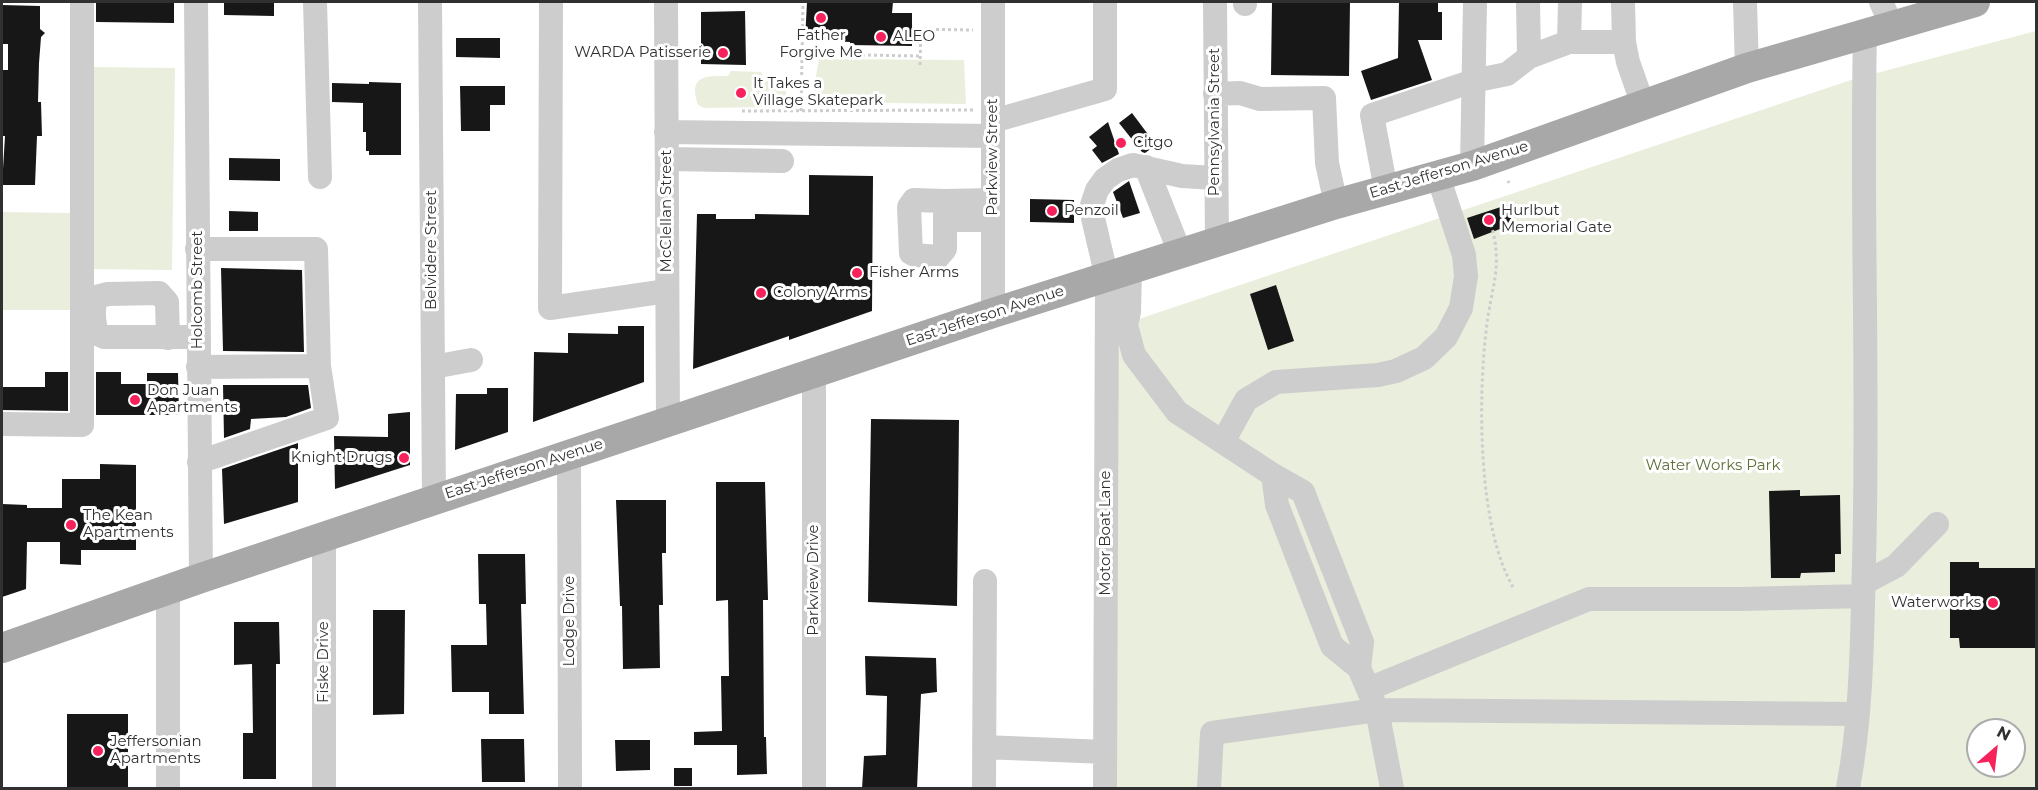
<!DOCTYPE html>
<style>
body{margin:0}
#map{position:relative;width:2038px;height:790px;overflow:hidden;background:#fff;font-family:Montserrat,sans-serif}
canvas{display:block}
.frame{position:absolute;inset:0;border:3px solid #303030;pointer-events:none}
.north{position:absolute;left:1966px;top:718px;width:60px;height:60px;box-sizing:border-box;background:#fff;border:2px solid #acacac;border-radius:50%;rotate:28deg;font-size:16px;font-weight:700;line-height:24px;text-align:center;color:#303030}
.north::after{content:'';display:block;margin:auto;width:21px;height:27px;background:#f7225c;clip-path:polygon(50% 0,100% 100%,50% 72%,0 100%)}
</style>
<div id="map">
<canvas width="2038" height="790"></canvas>
<div class="frame"></div>
<div class="north">N</div>
</div>
<script>
const c = document.querySelector('canvas').getContext('2d');
c.lineJoin = 'round';
function paint(path, color) { c.fillStyle = color; c.fill(path, 'evenodd'); }
function stroke(path, color, width, dash) { c.strokeStyle = color; c.lineWidth = width; c.lineCap = dash ? 'butt' : 'round'; c.setLineDash(dash || []); c.stroke(path); }
function drawText(font, color, halo, rows, align = 'center') {
  c.font = font + ' Montserrat,sans-serif'; c.lineWidth = 6; c.setLineDash([]); c.textBaseline = 'middle'; c.strokeStyle = halo; c.fillStyle = color; for (const [text, x, y, turn = 0] of rows) {
    c.save(); c.translate(x, y); c.rotate((+turn || 0) * Math.PI / 180); c.textAlign = isNaN(turn) ? turn : align; if (halo) c.strokeText(text, 0, 0); c.fillText(text, 0, 0); c.restore();
  }
}
const green = new Path2D(`
 M2036,31v757h-926l2,-460 742,-249zM1978,730h36v36h-36z
 M819,59l145,1 2,44 -151,-2 1,-26z
 M89,67l86,1 -3,202 -86,-1z
 M731,71l30,1 2,5 9,1 8,10 6,1v8h-7l-8,10 -67,1 -6,-3c-10,-30 7,-29 30,-29z
 M2,212l69,1v97h-69z`);
const building = new Path2D(`
 M96,2h78v21l-78,-1z
 M224,2h50v14l-50,-1z
 M807,2h86l-1,11h20v33l-62,-1v-3l-45,-2z
 M1272,2h78l-1,74 -78,-1z
 M1399,2h39v10h4v28h-24l14,40 -61,20 -10,-29 37,-13z
 M2,5l38,1v23l5,4 -4,4 -2,26 -1,39h3l1,34h-5l-2,49h-33l3,-49h-3v-66h6v-26h-6z
 M745,11l1,54 -45,-1v-52z
 M456,38h44v20l-44,-1z
 M369,82l32,1v72h-32v-4h-3v-19h-3v-29l-31,-1v-19l37,1z
 M460,86h45v19h-15v26h-29z
 M1132,113l24,32 -11,8 -3,-1 -23,-29z
 M1108,122l11,32 -17,9 -10,-13 5,-4 -8,-9z
 M229,158l51,1v22l-51,-1z
 M809,175l64,1 -1,135 -83,29v-4l-96,33 4,-155h19v5h39v-5l54,1z
 M1129,181l11,32 -17,5 -10,-26z
 M1030,199l44,1v23l-44,-1z
 M1507,205l6,19 -39,15 -7,-21z
 M229,211l29,1v19h-29z
 M221,268l81,2 2,82 -81,-1z
 M1276,285l18,56 -26,9 -18,-56z
 M618,326h26v56l-111,40 1,-70 34,1v-20l50,1z
 M45,372h23v39l-66,-1v-23h43z
 M96,372h25v12h26v-11h31l1,42h-83z
 M223,385h85l3,23 -25,9 -35,2 -1,10 -26,9z
 M487,388h21v44l-53,18 1,-56h31z
 M410,412v53l-75,24 -1,-53 54,1v-23z
 M871,419l88,1 -2,186 -89,-4z
 M298,443v59l-74,22 -2,-55z
 M100,464l36,1v85h-55v15l-21,-1v-22h-33l-1,47 -24,8v-93l25,1v3h35v-29h38z
 M716,482h49l3,118h-5l1,137h2l1,37 -30,1v-30h-43v-13l28,-1 -1,-55h8l-1,-76 -12,1z
 M1800,490v6l40,-1 1,59h-6v18l-34,1 -1,5h-29l-2,-87z
 M616,500h50v53h-4l1,52h-4l1,63 -37,1 -1,-63h-2z
 M478,554h47l1,50h-5l3,110h-35v-22h-37l-1,-47h36l-1,-41h-7z
 M1950,562h29v6h58v80h-77l-1,-10h-9z
 M373,610h32l-1,104 -31,1z
 M234,622h45l1,42h-4v115h-33v-46h10l-1,-69 -18,1z
 M865,656l71,2 1,34 -16,2 -4,95h-55l2,-33 22,-1 1,-59 -21,-1z
 M67,714h61v75h-61z
 M481,739h43l1,43h-43z
 M615,740h35v30l-34,1z
 M674,768h18v18h-18z`);
const path = new Path2D(`
 M912,29l61,1
 M802,54l118,2
 M920,65l1,-36
 M742,111l231,-1
 M801,111l2,-109
 M1508,181l1,2
 M1491,224c13,45 -1,65 -5,108 -8,69 -8,195 27,255`);
const minor = new Path2D(`
 M196,2l5,576
 M315,2l5,175
 M430,2l4,497
 M551,2l-1,306 117,-17
 M666,2l2,419
 M993,2v311
 M1215,2l2,240
 M1528,2l1,55 40,-15h55
 M1623,2l1,40 4,20 15,43
 M1745,2l2,66
 M1881,2l11,24
 M1245,4v-2
 M1569,42l1,-40
 M1215,94l25,-1 20,6 64,-1 3,65 9,41
 M993,121l112,-32v-87
 M666,132l327,4
 M667,159l115,2
 M1472,166l3,-164
 M1146,167l34,86
 M1386,190l-14,-75 101,-34 34,-7 22,-17
 M914,200l31,1v48l-7,8 -23,-2 -4,-2 -2,-46z
 M945,201l48,-1
 M945,220h48
 M197,249h119l3,117 8,52 -128,44
 M1130,270l-1,42 -3,13 8,30 43,57 96,63 30,17 59,150 -3,26 18,42 15,78
 M168,338l-1,-36 -8,-9 -51,1 -12,3c-3,11 -3,27 2,37l6,3h94
 M198,367l121,-1
 M433,367l38,-7
 M814,372v416
 M2,424l80,1v-423
 M1223,442l23,-42 30,-18 102,-7 18,-4 28,-13 22,-21 15,-29 5,-32 -2,-21 -26,-79
 M569,454l1,334
 M1273,475l4,30 55,141 27,22
 M324,536v252
 M1864,583l32,-17 41,-42
 M168,590v198
 M1368,689l221,-90h153l121,-3
 M984,747l121,5
 M984,788l1,-207
 M1105,788l2,-510 -14,-60 -1,-13 5,-15 8,-11 13,-9 15,-5 49,11 33,2
 M1209,788l3,-55 165,-23 481,4
 M1848,788c14,-74 14,-150 16,-226 5,-176 -3,-352 1,-528`);
const major = new Path2D(`
 M2,648l199,-70 792,-265 343,-109 136,-38 275,-98 228,-66`);
const markers = [
 [821,18,6,"#f7225c"],
 [881,37,6,"#f7225c"],
 [723,53,6,"#f7225c"],
 [741,93,6,"#f7225c"],
 [1121,143,6,"#f7225c"],
 [1052,211,6,"#f7225c"],
 [1489,220,6,"#f7225c"],
 [857,273,6,"#f7225c"],
 [761,293,6,"#f7225c"],
 [135,400,6,"#f7225c"],
 [404,458,6,"#f7225c"],
 [71,525,6,"#f7225c"],
 [1993,603,6,"#f7225c"],
 [98,751,6,"#f7225c"]
];
const poiNames = [
 ["Father",821,36,"center"],
 ["Forgive Me",821,53,"center"],
 ["ALEO",893,37],
 ["WARDA Patisserie",711,53,"right"],
 ["It Takes a",753,84],
 ["Village Skatepark",753,101],
 ["Citgo",1133,143],
 ["Penzoil",1064,211],
 ["Hurlbut",1501,211],
 ["Memorial Gate",1501,228],
 ["Fisher Arms",869,273],
 ["Colony Arms",773,293],
 ["Don Juan",147,391],
 ["Apartments",147,408],
 ["Knight Drugs",392,458,"right"],
 ["The Kean",83,516],
 ["Apartments",83,533],
 ["Waterworks",1981,603,"right"],
 ["Jeffersonian",110,742],
 ["Apartments",110,759]
];
const streetNames = [
 ["Pennsylvania Street",1215,122,-90],
 ["Parkview Street",993,157,-90],
 ["East Jefferson Avenue",1449,170,-17],
 ["McClellan Street",667,211,-90],
 ["Belvidere Street",432,250,-90],
 ["Holcomb Street",198,290,-90],
 ["East Jefferson Avenue",985,316,-18],
 ["East Jefferson Avenue",524,469,-18],
 ["Motor Boat Lane",1106,533,-90],
 ["Parkview Drive",814,580,-90],
 ["Lodge Drive",570,621,-90],
 ["Fiske Drive",324,662,-90]
];
const parkNames = [
 ["Water Works Park",1713,466]
];
paint(green, '#eaeedd');
paint(building, '#171717');
stroke(path, '#cdcdcd', 3, [3, 3]);
stroke(minor, '#cdcdcd', 24);
stroke(major, '#a8a8a8', 30);
for (const [x, y, r, color] of markers) { const dot = new Path2D(); dot.arc(x, y, r, 0, 2 * Math.PI); c.fillStyle = color; c.fill(dot); stroke(dot, '#fff', 2); }
drawText('15px', '#303030', '#fff', poiNames, 'left');
drawText('15px', '#303030', '#fff', streetNames);
drawText('15px', '#5e7138', '#fff', parkNames);
</script>
